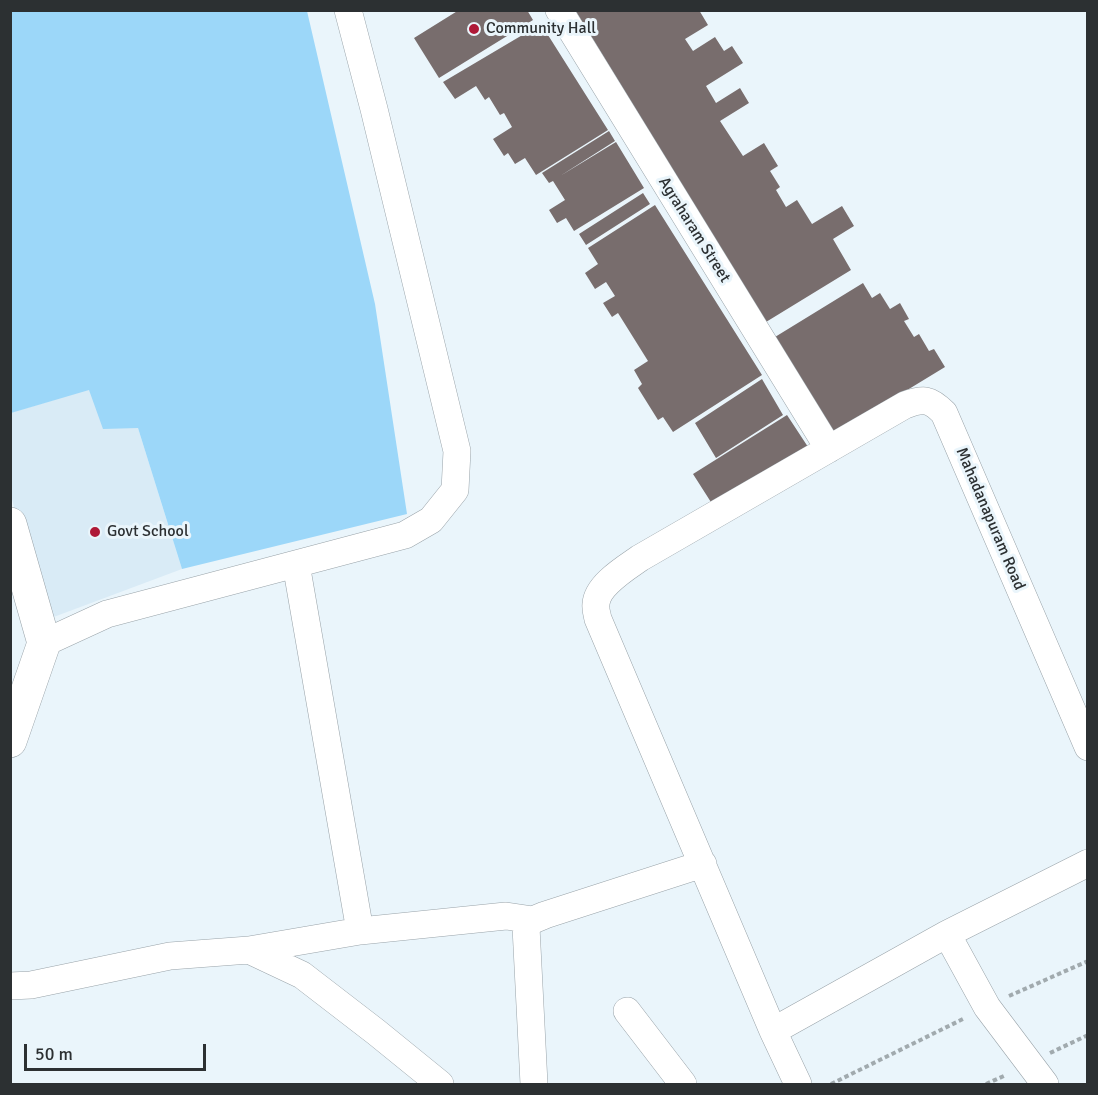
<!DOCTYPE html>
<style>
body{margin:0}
#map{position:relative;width:1098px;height:1095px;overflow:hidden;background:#eaf5fb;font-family:Signika,sans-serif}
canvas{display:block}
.frame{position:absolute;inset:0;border:12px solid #2c3032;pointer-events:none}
.scale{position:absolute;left:24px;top:1044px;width:182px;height:27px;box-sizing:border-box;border:3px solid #2c3032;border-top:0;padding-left:8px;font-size:18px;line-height:21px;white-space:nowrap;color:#2c3032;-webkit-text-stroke:4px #eaf5fb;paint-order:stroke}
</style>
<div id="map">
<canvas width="1098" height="1095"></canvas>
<div class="frame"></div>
<div class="scale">50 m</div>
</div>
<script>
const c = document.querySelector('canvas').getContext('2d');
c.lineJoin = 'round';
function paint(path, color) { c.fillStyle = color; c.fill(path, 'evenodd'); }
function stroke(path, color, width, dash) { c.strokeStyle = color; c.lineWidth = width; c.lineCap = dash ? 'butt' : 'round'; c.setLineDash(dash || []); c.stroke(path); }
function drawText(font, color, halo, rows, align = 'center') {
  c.font = font + ' Signika,sans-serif'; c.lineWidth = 6; c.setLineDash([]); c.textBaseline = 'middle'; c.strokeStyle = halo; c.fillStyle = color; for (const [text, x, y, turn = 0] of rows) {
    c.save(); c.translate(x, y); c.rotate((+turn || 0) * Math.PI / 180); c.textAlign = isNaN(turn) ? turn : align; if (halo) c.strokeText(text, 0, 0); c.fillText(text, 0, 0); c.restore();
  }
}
const built = new Path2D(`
 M90,389l48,39 44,141 -139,52 -32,-126 -1,-82z`);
const green = new Path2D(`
 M11,10l296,1 68,293 32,210 -225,55 -44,-141 -35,1 -14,-39 -78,23z`);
const building = new Path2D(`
 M459,10h68l6,10 -94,58 -25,-40z
 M575,10h124l9,15 -23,14 8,12 22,-14 9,14 8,-5 11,17 -37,23 10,17 24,-15 9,15 -29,18 23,35 21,-13 14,23 -8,5 10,16 -4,3 10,17 11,-7 15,24 30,-18 12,20 -21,13 18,31 -85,52z
 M541,24l67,106 -72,45 -11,-17 -10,6 -7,-11 -4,3 -11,-17 19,-12 -8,-14 -4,2 -11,-18 -4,3 -9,-14 -21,13 -12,-17z
 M609,131l6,10 -55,35 56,-34 28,46 -70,43 -8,-13 -9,5 -8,-13 16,-10 -12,-19 -4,2 -7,-10z
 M643,193l7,11 -64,41 -7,-11z
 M655,205l107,170 -89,57 -10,-15 -5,3 -20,-32 4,-4 -8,-14 14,-9 -30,-48 -6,4 -9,-14 12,-7 -9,-14 -11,7 -10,-16 13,-9 -10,-16z
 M863,283l9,15 8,-5 10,16 10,-6 9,16 -5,2 10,16 5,-3 10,17 5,-2 11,18 -110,67 -60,-97z
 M762,379l21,36 -67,43 -21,-35z
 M787,415l23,35 -94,60 -23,-36z`);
const path = new Path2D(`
 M1009,996l79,-35
 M1050,1053l38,-18
 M831,1084l134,-66
 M986,1084l20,-9`);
const minor = new Path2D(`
 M559,10l270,439
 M44,643l63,-29 298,-79 26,-15 24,-30 2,-39 -83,-342 -26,-99
 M360,931l146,-15 27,4
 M947,934l40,73 58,77
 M249,950l111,-19 -64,-367
 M10,986l21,-1 139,-29 79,-6 53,25 74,57 64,52
 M627,1011l56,73
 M773,1031l174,-97 141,-71
 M534,1084l-8,-157 7,-7 12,-5 158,-51
 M798,1084l-25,-53 -175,-412c-1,-5 -3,-11 -2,-15 1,-19 30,-36 44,-46l265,-153c19,-7 25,-6 39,8l144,334`);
const tertiary = new Path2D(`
 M10,524l34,119 -34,98`);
const markers = [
 [474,29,6,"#ae1937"],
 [95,532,6,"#ae1937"]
];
const poiNames = [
 ["Community Hall",486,29],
 ["Govt School",107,532]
];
const streetNames = [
 ["Agraharam Street",694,230,58],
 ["Mahadanapuram Road",990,519,67]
];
paint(built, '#d9ebf6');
paint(green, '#9cd7f9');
paint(building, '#786d6d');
stroke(minor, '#99a3a9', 28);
stroke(tertiary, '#99a3a9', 34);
stroke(path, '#a1aaae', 4, [4.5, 3]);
stroke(minor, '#fff', 27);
stroke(tertiary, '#fff', 33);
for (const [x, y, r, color] of markers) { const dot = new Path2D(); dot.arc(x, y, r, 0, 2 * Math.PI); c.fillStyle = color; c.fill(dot); stroke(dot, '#eaf5fb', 2); }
drawText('16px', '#2c3032', '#eaf5fb', poiNames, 'left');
drawText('16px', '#2c3032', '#eaf5fb', streetNames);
</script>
